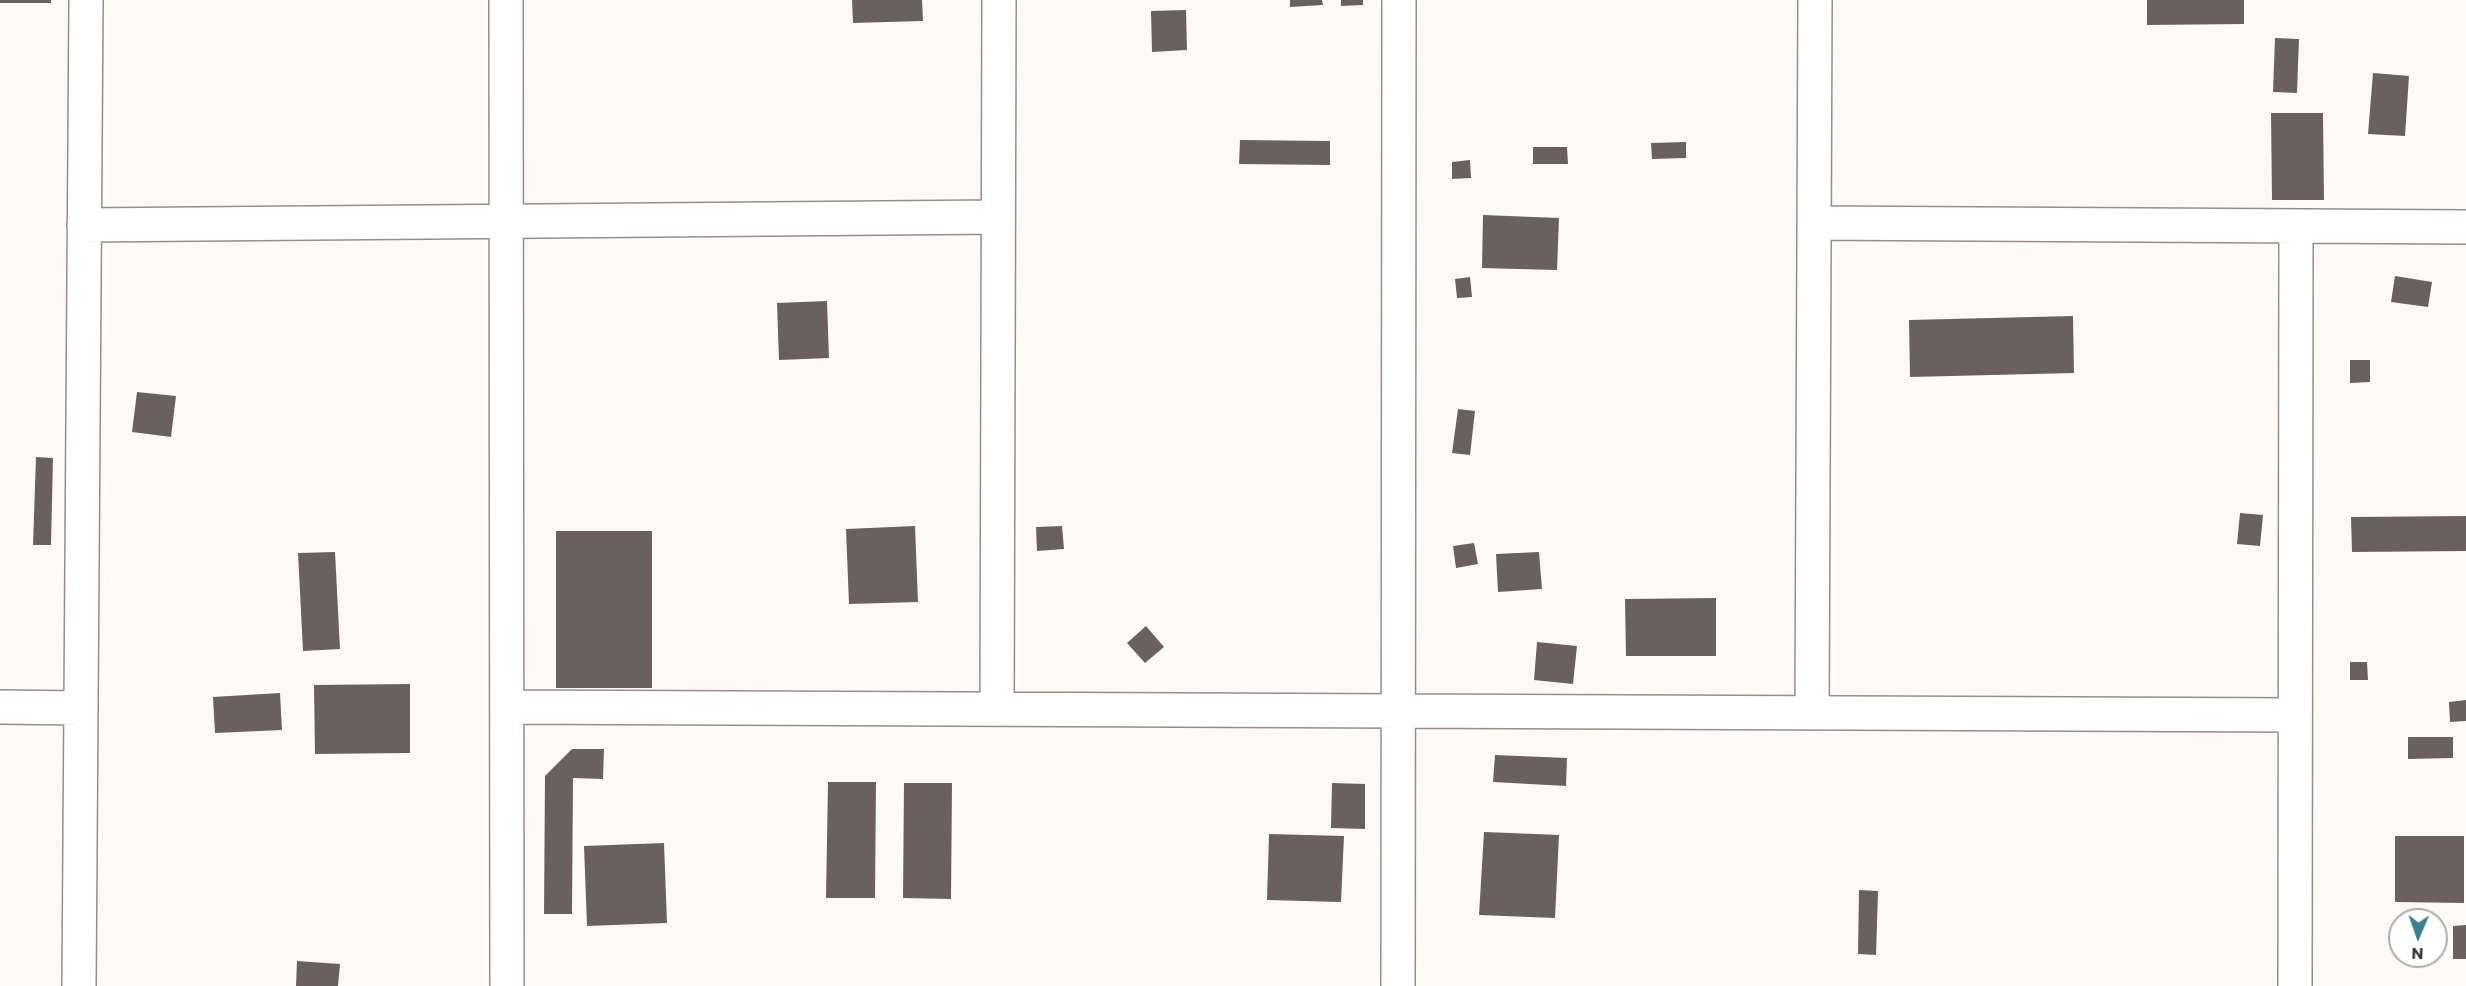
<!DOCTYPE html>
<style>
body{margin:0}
#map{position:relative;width:2466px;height:986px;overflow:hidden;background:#fff9f7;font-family:Commissioner,sans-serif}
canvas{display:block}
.north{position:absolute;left:2388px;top:908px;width:60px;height:60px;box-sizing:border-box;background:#fff;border:2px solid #adacab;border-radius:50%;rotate:182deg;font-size:16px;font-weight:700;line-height:24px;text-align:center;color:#332f2e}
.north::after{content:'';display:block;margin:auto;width:21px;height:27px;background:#3b808d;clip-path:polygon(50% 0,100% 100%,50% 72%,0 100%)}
</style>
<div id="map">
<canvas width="2466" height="986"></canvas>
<div class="north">N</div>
</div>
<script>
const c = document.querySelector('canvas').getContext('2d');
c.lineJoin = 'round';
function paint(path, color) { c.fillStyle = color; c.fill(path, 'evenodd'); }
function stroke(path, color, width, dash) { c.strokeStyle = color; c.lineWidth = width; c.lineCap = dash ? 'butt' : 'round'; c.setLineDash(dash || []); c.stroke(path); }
const building = new Path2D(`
 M0,0h51v3h-51z
 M852,0h70l1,21 -70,2z
 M1290,0h32l1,5 -33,2z
 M1341,0h22v5l-22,1z
 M2147,0h97v24l-97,1z
 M1186,10l1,40 -35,2 -1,-41z
 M2275,38l24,1 -2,54 -24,-1z
 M2373,73l36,3 -4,60 -37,-2z
 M2271,113h52l1,87h-52z
 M1240,140l90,1v24l-91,-1z
 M1686,142v16l-34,1 -1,-16z
 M1533,147h34l1,17h-35z
 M1470,160l1,18 -19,1v-17z
 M1483,215l76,3 -2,52 -75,-2z
 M2395,276l37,6 -4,25 -37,-5z
 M1470,277l2,20 -15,1 -2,-19z
 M827,301l2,57 -50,2 -2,-57z
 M2073,316l1,57 -164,4 -1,-57z
 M2350,360h20v22l-20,1z
 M137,392l39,4 -5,41 -39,-5z
 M1458,409l17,2 -5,44 -18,-2z
 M36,457l17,1 -2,87h-18z
 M2240,513l23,2 -3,31 -23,-2z
 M2466,516v35l-114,1 -1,-35z
 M915,526l3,76 -69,2 -3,-75z
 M1062,526l2,23 -27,2 -1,-24z
 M556,531h96v157h-96z
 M1474,543l4,21 -22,4 -3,-22z
 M335,552l5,97 -37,2 -5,-98z
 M1539,552l3,37 -44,3 -2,-38z
 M1716,598v58h-90l-1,-57z
 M1146,626l18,21 -19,16 -18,-20z
 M1537,642l40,4 -4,38 -39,-4z
 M2350,662h17l1,18h-18z
 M410,684v69l-95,1 -1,-69z
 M280,693l2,37 -67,3 -2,-36z
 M2466,700v21l-16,1 -1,-20z
 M2408,737h45v21l-45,1z
 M572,749h32l-1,30 -30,-1 -1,136h-28l1,-138z
 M1495,755l72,3 -1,28 -73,-4z
 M828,782h48l-1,116h-49z
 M904,783h48l-1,116 -48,-1z
 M1332,783l33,1v45l-34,-1z
 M1484,832l75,3 -4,83 -76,-3z
 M1269,834l75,2 -3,66 -74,-2z
 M2395,836h69v67l-69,-1z
 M664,843l3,80 -80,3 -3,-80z
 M1859,890l19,1 -2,64 -18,-1z
 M2466,925v34h-13v-33z
 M297,961l43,3 -2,22h-42z`);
const street = new Path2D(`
 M506,0l1,986
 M1814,223l652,4
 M84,225l914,-8
 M0,707l81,1
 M507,707l1788,8
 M997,709l2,-709
 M1812,713l3,-713
 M79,986l7,-986
 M1398,986l1,-986
 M2295,986l1,-760`);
paint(building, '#6a615f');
stroke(street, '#978e8c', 36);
stroke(street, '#fff', 33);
</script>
